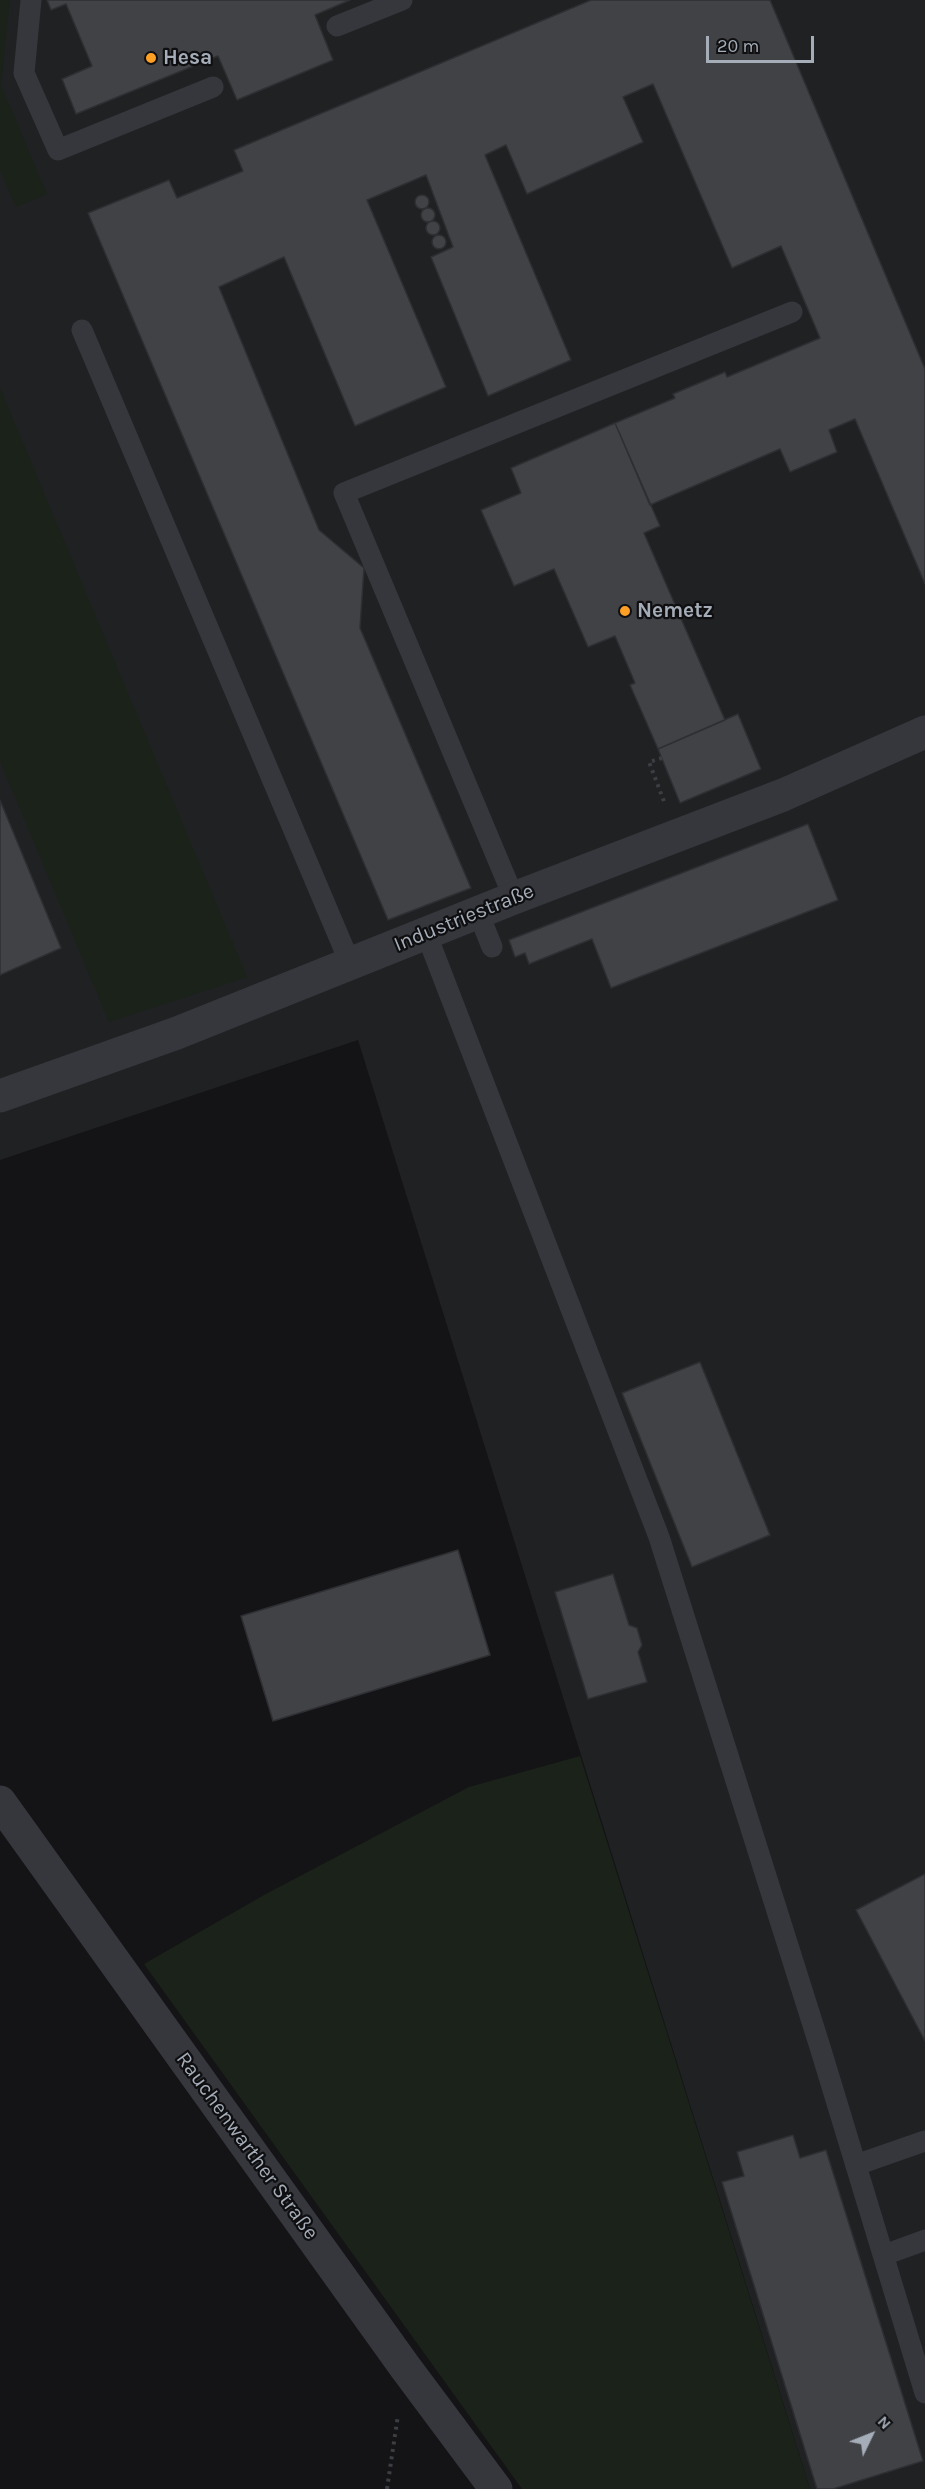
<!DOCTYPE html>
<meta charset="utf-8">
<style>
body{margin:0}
#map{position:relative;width:925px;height:2489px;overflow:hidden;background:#141416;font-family:Karla,sans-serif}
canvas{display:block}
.north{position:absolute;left:841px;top:2405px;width:60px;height:60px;-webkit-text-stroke:4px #0f0f11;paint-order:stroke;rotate:47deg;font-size:16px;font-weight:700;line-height:24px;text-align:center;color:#a5adb8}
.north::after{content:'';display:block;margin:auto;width:21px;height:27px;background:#a5adb8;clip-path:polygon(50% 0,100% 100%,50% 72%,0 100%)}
.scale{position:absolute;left:706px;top:36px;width:108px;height:27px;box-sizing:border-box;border:3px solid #a5adb8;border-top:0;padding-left:8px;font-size:18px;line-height:21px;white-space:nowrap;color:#a5adb8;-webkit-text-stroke:4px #0f0f11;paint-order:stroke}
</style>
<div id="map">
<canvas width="925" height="2489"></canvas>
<div class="north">N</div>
<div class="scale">20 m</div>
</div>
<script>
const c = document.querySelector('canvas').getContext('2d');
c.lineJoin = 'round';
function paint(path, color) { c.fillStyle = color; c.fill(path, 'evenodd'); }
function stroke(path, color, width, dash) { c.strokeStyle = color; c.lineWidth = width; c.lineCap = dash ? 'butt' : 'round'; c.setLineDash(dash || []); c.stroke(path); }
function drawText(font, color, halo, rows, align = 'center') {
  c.font = font + ' Karla,sans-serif'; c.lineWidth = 4.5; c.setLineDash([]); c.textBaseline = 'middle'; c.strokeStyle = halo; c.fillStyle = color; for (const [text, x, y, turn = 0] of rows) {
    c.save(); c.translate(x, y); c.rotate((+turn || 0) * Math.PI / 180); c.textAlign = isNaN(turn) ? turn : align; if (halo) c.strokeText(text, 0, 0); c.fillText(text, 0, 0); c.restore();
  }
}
const built = new Path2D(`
 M0,0h925v2489h-115l-452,-1449 -358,120z`);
const green = new Path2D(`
 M0,0h10l-9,85 46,109 -31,13 -16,-37z
 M0,388l247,589 -138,45 -109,-261z
 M580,1756l230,733h-288l-378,-525 120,-69 205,-108z`);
const building = new Path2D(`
 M47,0h303l-35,15 18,45 -96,40 -19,-44 -142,58 -14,-35 30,-13 -26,-62 -15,6z
 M591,0h179l155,369v215l-70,-165 -26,11 8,22 -47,20 -10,-23 -130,56 -35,-82 60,-25 -2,-4 52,-22 2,5 93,-39 -39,-92 -49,22 -79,-184 -30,13 20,45 -116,52 -21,-49 -21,10 86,205 -83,36 -57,-139 22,-10 -27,-72 -59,25 79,187 -91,39 -71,-169 -65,30 100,243 45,38 -4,60 111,260 -83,32 -300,-707 81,-33 8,18 66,-27 -9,-21z
 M415 202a7 7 0 1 1 14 0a7 7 0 1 1-14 0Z
 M421 215a7 7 0 1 1 14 0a7 7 0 1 1-14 0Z
 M426 228a7 7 0 1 1 14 0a7 7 0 1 1-14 0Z
 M432 242a7 7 0 1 1 14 0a7 7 0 1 1-14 0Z
 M615,423l45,103 -16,7 81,187 -67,29 -28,-64 5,-2 -20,-47 -27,11 -34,-78 -40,17 -33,-76 40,-17 -10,-25z
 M738,714l23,55 -81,34 -22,-54z
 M0,800l61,148 -61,27z
 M808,824l30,76 -227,88 -19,-49 -63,25 -4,-11 -10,4 -6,-17z
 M700,1362l70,173 -78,32 -70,-174z
 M458,1550l32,105 -217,66 -32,-105z
 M613,1574l16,51 8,3 5,17 -4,7 9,30 -59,17 -33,-107z
 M925,1874v167l-69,-131z
 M793,2135l7,23 26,-8 97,311 -90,28h-16l-95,-307 22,-6 -7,-24z`);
const path = new Path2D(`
 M662,758l-13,4 16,42
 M387,2489l11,-74`);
const lane = new Path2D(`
 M31,0l-7,73 34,77 155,-63
 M337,26l65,-26
 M82,330l268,633
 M514,898l-170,-405 448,-181
 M478,912l14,35
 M426,933l233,604 161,510 105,346
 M856,2165l69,-24
 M884,2255l41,-15`);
const street = new Path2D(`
 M0,1096l177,-63 337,-135 269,-103 142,-63
 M0,1802l405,565 91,122`);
const markers = [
 [151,58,6,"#fea025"],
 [625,611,6,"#fea025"]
];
const poiNames = [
 ["Hesa",163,58],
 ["Nemetz",637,611]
];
const streetNames = [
 ["Industriestraße",464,918,-22],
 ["Rauchenwarther Straße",247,2146,54]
];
paint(built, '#202123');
paint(green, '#1a221a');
paint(building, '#404246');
stroke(building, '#2e2f32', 1.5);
stroke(path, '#3b3e43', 4, [3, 4.5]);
stroke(lane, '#35373c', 21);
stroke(street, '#35373c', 33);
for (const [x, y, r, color] of markers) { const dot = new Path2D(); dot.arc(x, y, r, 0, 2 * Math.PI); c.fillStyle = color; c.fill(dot); stroke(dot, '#0f0f11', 2); }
drawText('bold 21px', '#a5adb8', '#0f0f11', poiNames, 'left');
drawText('21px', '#a5adb8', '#0f0f11', streetNames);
</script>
